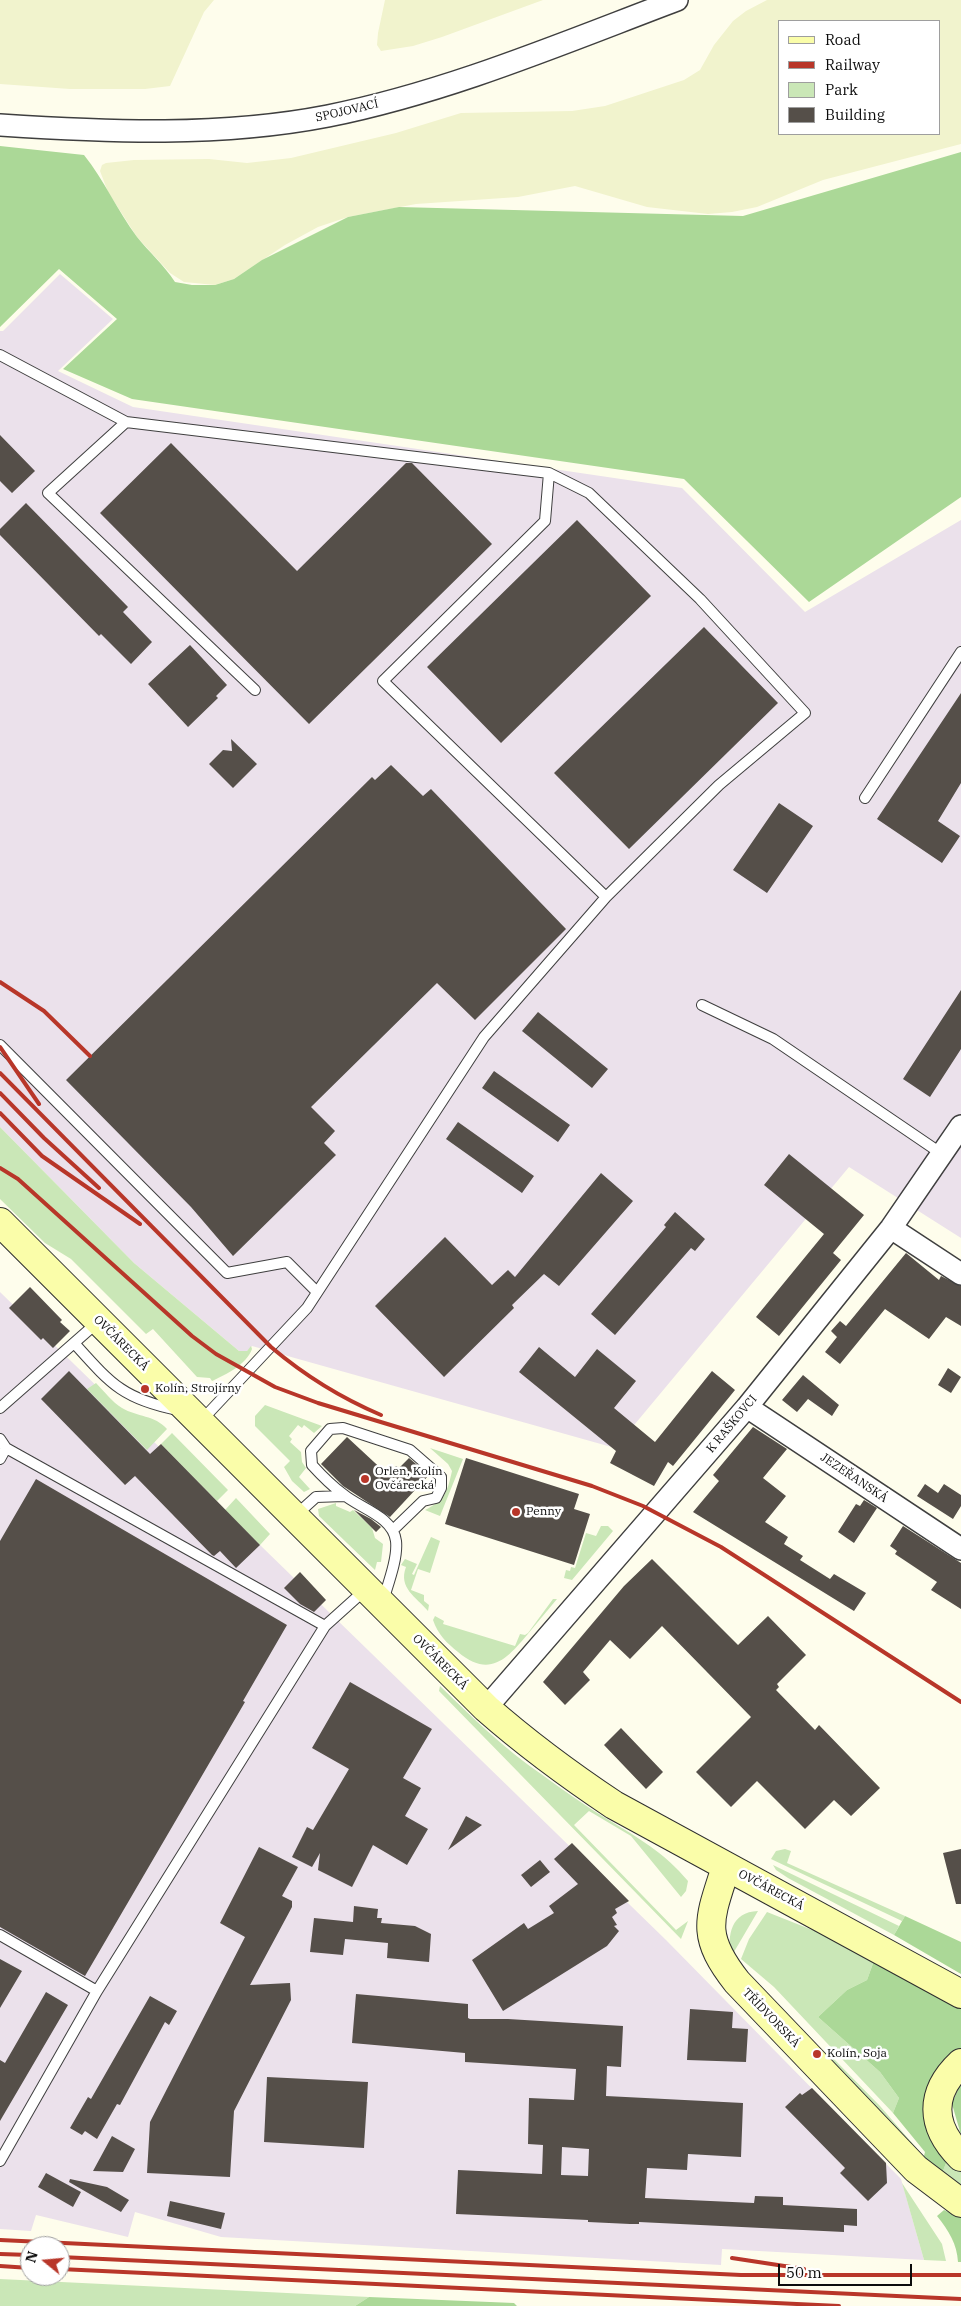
<!DOCTYPE html>
<meta charset="utf-8">
<style>
body{margin:0}
#map{position:relative;width:961px;height:2306px;overflow:hidden;background:#fefdec;font-family:"IBM Plex Serif",serif}
canvas{display:block}
.legend{position:absolute;left:778px;top:20px;width:162px;height:115px;box-sizing:border-box;background:#fff;border:1px solid #9e9e9e;margin:0;padding:6px 9px;list-style:none;font-size:15px;color:#0c0c0c}
.legend li{display:flex;align-items:center;gap:10px;height:25px}
.legend b{width:25px;border:1px solid #9e9e9e}
.north{position:absolute;left:20px;top:2236px;width:50px;height:50px;box-sizing:border-box;background:#fff;border:1px solid #9e9e9e;border-radius:50%;rotate:287deg;font-size:14px;font-weight:700;line-height:20px;text-align:center;color:#0c0c0c}
.north::after{content:'';display:block;margin:auto;width:18px;height:22px;background:#b83629;clip-path:polygon(50% 0,100% 100%,50% 72%,0 100%)}
.scale{position:absolute;left:778px;top:2264px;width:134px;height:22px;box-sizing:border-box;border:2px solid #0c0c0c;border-top:0;padding-left:6px;font-size:15px;line-height:18px;white-space:nowrap;color:#0c0c0c;-webkit-text-stroke:4px #fff;paint-order:stroke}
</style>
<div id="map">
<canvas width="961" height="2306"></canvas>
<ul class="legend">
<li><b style="height:6px;background:#fafda9"></b>Road</li>
<li><b style="height:6px;background:#b83629"></b>Railway</li>
<li><b style="height:14px;background:#cae7b7"></b>Park</li>
<li><b style="height:14px;background:#554f49"></b>Building</li>
</ul>
<div class="north">N</div>
<div class="scale">50 m</div>
</div>
<script>
const c = document.querySelector('canvas').getContext('2d');
c.lineJoin = 'round';
function paint(path, color) { c.fillStyle = color; c.fill(path, 'evenodd'); }
function stroke(path, color, width, dash) { c.strokeStyle = color; c.lineWidth = width; c.lineCap = dash ? 'butt' : 'round'; c.setLineDash(dash || []); c.stroke(path); }
function drawText(font, color, halo, rows, align = 'center') {
  c.font = font + ' "IBM Plex Serif",serif'; c.lineWidth = 5; c.setLineDash([]); c.textBaseline = 'middle'; c.strokeStyle = halo; c.fillStyle = color; for (const [text, x, y, turn = 0] of rows) {
    c.save(); c.translate(x, y); c.rotate((+turn || 0) * Math.PI / 180); c.textAlign = isNaN(turn) ? turn : align; if (halo) c.strokeText(text, 0, 0); c.fillText(text, 0, 0); c.restore();
  }
}
const industrial = new Path2D(`
 M60,274l53,45 -55,52 75,36 549,81 123,124 156,-92v718l-112,-71 -234,281 -363,-102 -5,5h-8l-105,-88 -134,-136v-796h3z
 M0,1292l666,648 235,239 23,81 -202,-11 -1,16 -500,-28 -86,-25 -7,25 -92,-22 -5,16 -31,-2z`);
const farmland = new Path2D(`
 M0,0h214l-10,12 -34,74 -25,3h-75l-70,-5z
 M385,0h158l-101,37 -29,9 -32,5 -4,-6 1,-12z
 M767,0h194v144l-138,36 -66,27 -25,5 -24,2 -61,-7 -72,-21 -57,11 -102,7 -68,13 -30,10 -33,18 -51,34 -19,6 -31,-3 -14,-9 -33,-36 -29,-45 -8,-21 2,-6 4,-2 28,-3 75,-1 38,4 44,-5 105,-25 65,-20 111,-2 33,-5 79,-26 16,-10 14,-25 19,-24 13,-10zM780,21h160v113h-160z`);
const green = new Path2D(`
 M0,1127l134,136 105,88h8l4,-5 1,3c-6,16 -25,25 -40,32l-2,-3 -13,-1 -44,-48 -7,5 -75,-75 -26,-16 -45,-44z
 M96,1383c8,8 16,19 26,25 15,9 33,7 45,21l-20,21 -60,-61z
 M265,1405l57,21 -8,7 -10,-8 -2,3 -4,-3 -9,11 3,3 -2,3 11,10 1,10 4,6 -7,9 11,12 -6,3 -12,-11 -8,-14 6,-6 -35,-35v-10z
 M172,1433l56,57 -11,11 -56,-57z
 M430,1448l33,11 -23,57 -15,-6c20,-10 22,-17 27,-39l-4,-7z
 M236,1498l34,36 -10,11 -35,-35z
 M336,1503v3l14,6 3,-2 19,18 3,10 8,6 -2,18h-4l-2,8 -56,-54 -1,-7z
 M601,1526h7l5,5 -41,49 -8,-2 2,-8 4,1 1,-4 4,1 11,-35 10,3z
 M431,1537l9,4 -10,32 -12,-4 -7,21 13,5v6l5,4 -1,6c-12,-14 -30,-23 -22,-44l-5,-2 4,-6 12,5 -5,10 2,1z
 M553,1599h4c-10,12 -20,24 -30,36 -21,25 -38,43 -69,17 -11,-9 -20,-17 -25,-32l2,-4 9,5 -1,3 72,22 5,-12 5,1 3,-2z
 M440,1686c32,31 64,63 101,88 21,15 43,31 66,45 30,18 58,34 81,62l-2,10 -5,6 -50,-61 -42,-25 -15,14 102,105 12,-9 -7,18 -242,-248z
 M785,1849l6,2 -4,12 118,53 -3,5 -131,-62 5,-8z
 M773,1865l126,61 -5,9 -106,-57 -12,-8z
 M758,1911l-27,46c-4,-22 0,-45 27,-46z
 M767,1912l73,29 35,17 -8,22 -20,10 -29,27 62,55 19,26 -6,15 -119,-126 -33,-28 8,-20z
 M833,2058l47,48 39,45 -1,4 -88,-94z
 M948,2158l13,13v21l-20,-16z
 M902,2183l40,61 4,17 -22,-1z
 M0,2279l369,18 -14,9h-355z`);
const forest = new Path2D(`
 M0,146l84,9c20,25 33,55 53,82 12,15 27,28 38,45l17,3h23l19,-6 28,-19 86,-43 51,-10 344,9 218,-64v345l-152,105 -125,-123 -552,-80 -69,-30 54,-50 -58,-50 -59,58z
 M905,1916l56,26v32l-67,-39z
 M875,1958l86,50v41l-10,11 -3,98 -7,18 -18,-16 2,-8 -32,-39 6,-15 -19,-26 -62,-55 29,-27 20,-10z
 M961,2082v53l-9,-31z
 M944,2210l17,8v44h-3c-1,-18 -9,-31 -21,-46z
 M369,2297l145,6 3,3h-162z`);
const building = new Path2D(`
 M0,435l35,36 -23,22 -12,-12z
 M171,443l126,128 109,-108h6l80,81 -183,180 -209,-211z
 M26,503l102,104 -5,5 29,30 -21,22 -30,-30 -2,2 -99,-101v-6z
 M577,520l74,76 -150,147 -74,-76z
 M704,627l74,76 -149,146 -75,-76z
 M190,645l37,40 -11,11 2,2 -30,29 -40,-43z
 M961,693v90l-23,38 22,15 -18,27 -65,-44z
 M231,739l26,25 -24,24 -24,-24 14,-14 9,1z
 M391,765l32,31 8,-7 135,140 -91,91 -38,-37 -126,124 24,24 -11,12 12,12 -103,101 -42,-49 -125,-127 306,-303 3,3z
 M779,803l34,23 -46,67 -34,-23z
 M961,990v59l-31,48 -27,-18z
 M538,1012l70,57 -16,19 -70,-57z
 M494,1071l76,54 -12,17 -76,-54z
 M458,1122l76,54 -12,17 -76,-54z
 M789,1154l75,61 -31,38 8,7 -62,76 -23,-19 68,-83 -60,-49z
 M601,1173l32,28 -74,85 -15,-12 -32,31 2,3 -70,69 -69,-71 70,-69 47,48 16,-15 7,7z
 M675,1212l30,27 -10,12 -4,-3 -76,87 -24,-21 75,-87 -2,-2z
 M906,1253l33,27 2,-4 20,10v40l-15,-9 -17,22 -44,-30 -45,55 -15,-12 12,-15 -6,-6 9,-10 6,5z
 M30,1287l32,33 -2,2 10,9 -17,17 -10,-10 -2,2 -32,-32z
 M539,1347l36,30 22,-28 39,32 -22,27 41,34 57,-71 23,19 -62,76 -5,-4 -14,24 -44,-23 6,-12 -97,-79z
 M948,1368l13,9 -10,16 -13,-8z
 M69,1371l81,83 11,-10 99,101 -24,23 -16,-17 -6,5 -2,-1 -77,-79 -10,9 -84,-86z
 M803,1375l36,30 -7,11 -24,-17 -11,13 -15,-12z
 M753,1427l34,22 -24,29 23,18 -21,26 23,15 -4,7 19,12 -3,4 30,19 4,-5 32,19 -12,18 -161,-99 26,-31 -6,-6z
 M347,1437l41,38 8,-9 3,2 10,-10 20,17 -39,42 -47,-31 -22,-22z
 M466,1458l113,36 -5,15 16,5 -16,51 -129,-41z
 M36,1479l251,146 -44,76 2,1 -160,274 -85,-49v-386z
 M925,1484l13,9 6,-9 17,11v11l-8,13 -36,-23z
 M864,1500l13,8 -23,35 -16,-11 18,-28 4,2z
 M354,1510l17,9 10,8 -5,5z
 M903,1526l58,37v46l-30,-19 6,-8 -42,-28 2,-3 -7,-5z
 M652,1559l86,86 30,-29 38,39 -29,29 2,3 -3,3 39,40 4,-5 61,63 -29,28 -17,-16 -29,29 -48,-48 -26,26 -35,-35 55,-55 -89,-91 -32,33 -20,-19 -27,32 7,8 -25,25 -22,-23 81,-96z
 M300,1572l26,28 -12,12 -14,-8 -16,-16z
 M350,1682l82,47 -29,49 18,10 -16,28 23,13 -21,36 -34,-20 -21,42 -34,-17 2,-17 -8,14 -20,-10 15,-30 6,3 36,-61 -37,-21z
 M621,1728l42,44 -17,17 -42,-44z
 M466,1816l16,9 -34,25z
 M572,1843l57,58 -14,8 2,4 -5,4 5,8 -3,1 5,5 -12,15 -104,65 -31,-51 52,-37 4,6 26,-16 -5,-7 29,-22 -24,-25z
 M259,1847l39,20 -16,29 10,5v6l-42,78 40,-2 1,17 -57,111 -4,66 -83,-4 3,-51 95,-185 -25,-14z
 M961,1849v55h-5l-13,-51z
 M540,1860l10,12 -19,15 -10,-12z
 M354,1906l24,3 -1,9h5l-1,5 34,3 16,8 -2,28 -42,-4 1,-15 -43,-4 -2,16 -33,-3 4,-34 39,4z
 M0,1959l22,12 -22,37z
 M46,1992l22,13 -68,116v-61l5,3z
 M356,1994l112,10v14l2,1h38l115,7 -2,41 -14,-1 -1,30 137,7 -2,54 -53,-3 -1,16 -40,-2 -2,30 109,5 1,-7 28,1v8l74,4v17l-13,-1v7l-205,-10v2h-9l-42,-2v-2l-132,-6 2,-44 84,4 1,-29 -15,-1 1,-46 45,2 2,-31 -111,-7v-9l-113,-10zM562,2147l27,2 -1,27 -27,-1z
 M150,1996l27,15 -8,14 -4,-3 -45,83 -3,-1 -20,35 -12,-8 -3,4 -12,-7 18,-31 3,2z
 M690,2009l43,3 -1,16 16,1 -2,33 -59,-2z
 M267,2077l101,5 -4,66 -100,-6z
 M812,2088l74,75 1,20 -19,18 -28,-28 5,-5 -60,-61 15,-14 2,2z
 M112,2136l23,13 -12,23 -30,-1z
 M46,2173l35,19 -8,15 -35,-20z
 M70,2179l37,8 22,13 -8,12 -52,-30z
 M170,2201l55,12 -4,16 -54,-13z`);
const lane = new Path2D(`
 M0,355l126,67 -78,71 207,197
 M126,422l423,51 -4,48 -162,160 223,216
 M865,798l96,-146
 M702,1005l71,34 169,115
 M0,1045l227,228 60,-11 30,30
 M75,1344c36,40 48,55 103,66
 M0,1408l99,-87
 M201,1421l106,-113 177,-271 122,-140 113,-112 86,-72 -105,-114 -111,-106 -40,-20
 M0,1439l6,9 319,178 -228,365 -97,170
 M0,1459l6,-11
 M295,1516l21,-19 28,-1
 M383,1601c5,-17 15,-43 13,-60 -3,-25 -37,-33 -53,-47 -11,-8 -21,-18 -31,-29l-1,-14 19,-22 13,-1 67,22 31,27v11l-5,10 -13,3 -30,29
 M325,1626l40,-36
 M0,1935l97,56`);
const street = new Path2D(`
 M0,125c110,7 220,12 328,-9 120,-24 235,-73 349,-116
 M891,1228l70,46
 M747,1407l214,142
 M486,1708l261,-301 144,-179 70,-102`);
const secondary = new Path2D(`
 M0,1222l486,486c41,36 83,67 128,97l347,189
 M726,1867c-17,53 -26,68 11,115l179,187 45,34
 M961,2063c-32,30 -31,63 0,94`);
const rail = new Path2D(`
 M0,982l44,29 46,45
 M0,1047l39,57
 M0,1073l271,274c33,28 70,51 110,68
 M0,1093l44,45 55,50
 M0,1113l42,43 98,68
 M0,1168l18,11 174,157 24,18 59,33 43,16 274,83 51,20 78,41 240,155
 M0,2240l741,35h220
 M0,2254l30,1
 M60,2257l901,42
 M732,2258l72,11
 M0,2266l30,2
 M60,2269l779,37`);
const markers = [
 [145,1389,5,"#b83629"],
 [365,1479,5,"#b83629"],
 [516,1512,5,"#b83629"],
 [817,2054,5,"#b83629"]
];
const streetNames = [
 ["SPOJOVACÍ",347,111,-13],
 ["OVČÁRECKÁ",121,1343,45],
 ["K RAŠKOVCI",732,1424,-50],
 ["JEZEŘANSKÁ",854,1478,34],
 ["OVČÁRECKÁ",440,1662,45],
 ["OVČÁRECKÁ",771,1890,28],
 ["TŘÍDVORSKÁ",771,2018,46]
];
const poiNames = [
 ["Kolín, Strojírny",155,1389],
 ["Orlen, Kolín",375,1472],
 ["Ovčárecká",375,1486],
 ["Penny",526,1512],
 ["Kolín, Soja",827,2054]
];
paint(industrial, '#ebe1eb');
paint(farmland, '#f1f3cd');
paint(green, '#cae7b7');
paint(forest, '#abd897');
paint(building, '#554f49');
stroke(lane, '#3f3f3f', 12);
stroke(street, '#3f3f3f', 24);
stroke(secondary, '#2e2e2e', 30);
stroke(lane, '#fff', 10);
stroke(street, '#fff', 21);
stroke(secondary, '#fafda9', 28);
stroke(rail, '#b83629', 4);
for (const [x, y, r, color] of markers) { const dot = new Path2D(); dot.arc(x, y, r, 0, 2 * Math.PI); c.fillStyle = color; c.fill(dot); stroke(dot, '#fff', 2); }
drawText('12px', '#0c0c0c', '#fff', streetNames);
drawText('12px', '#0c0c0c', '#fff', poiNames, 'left');
</script>
